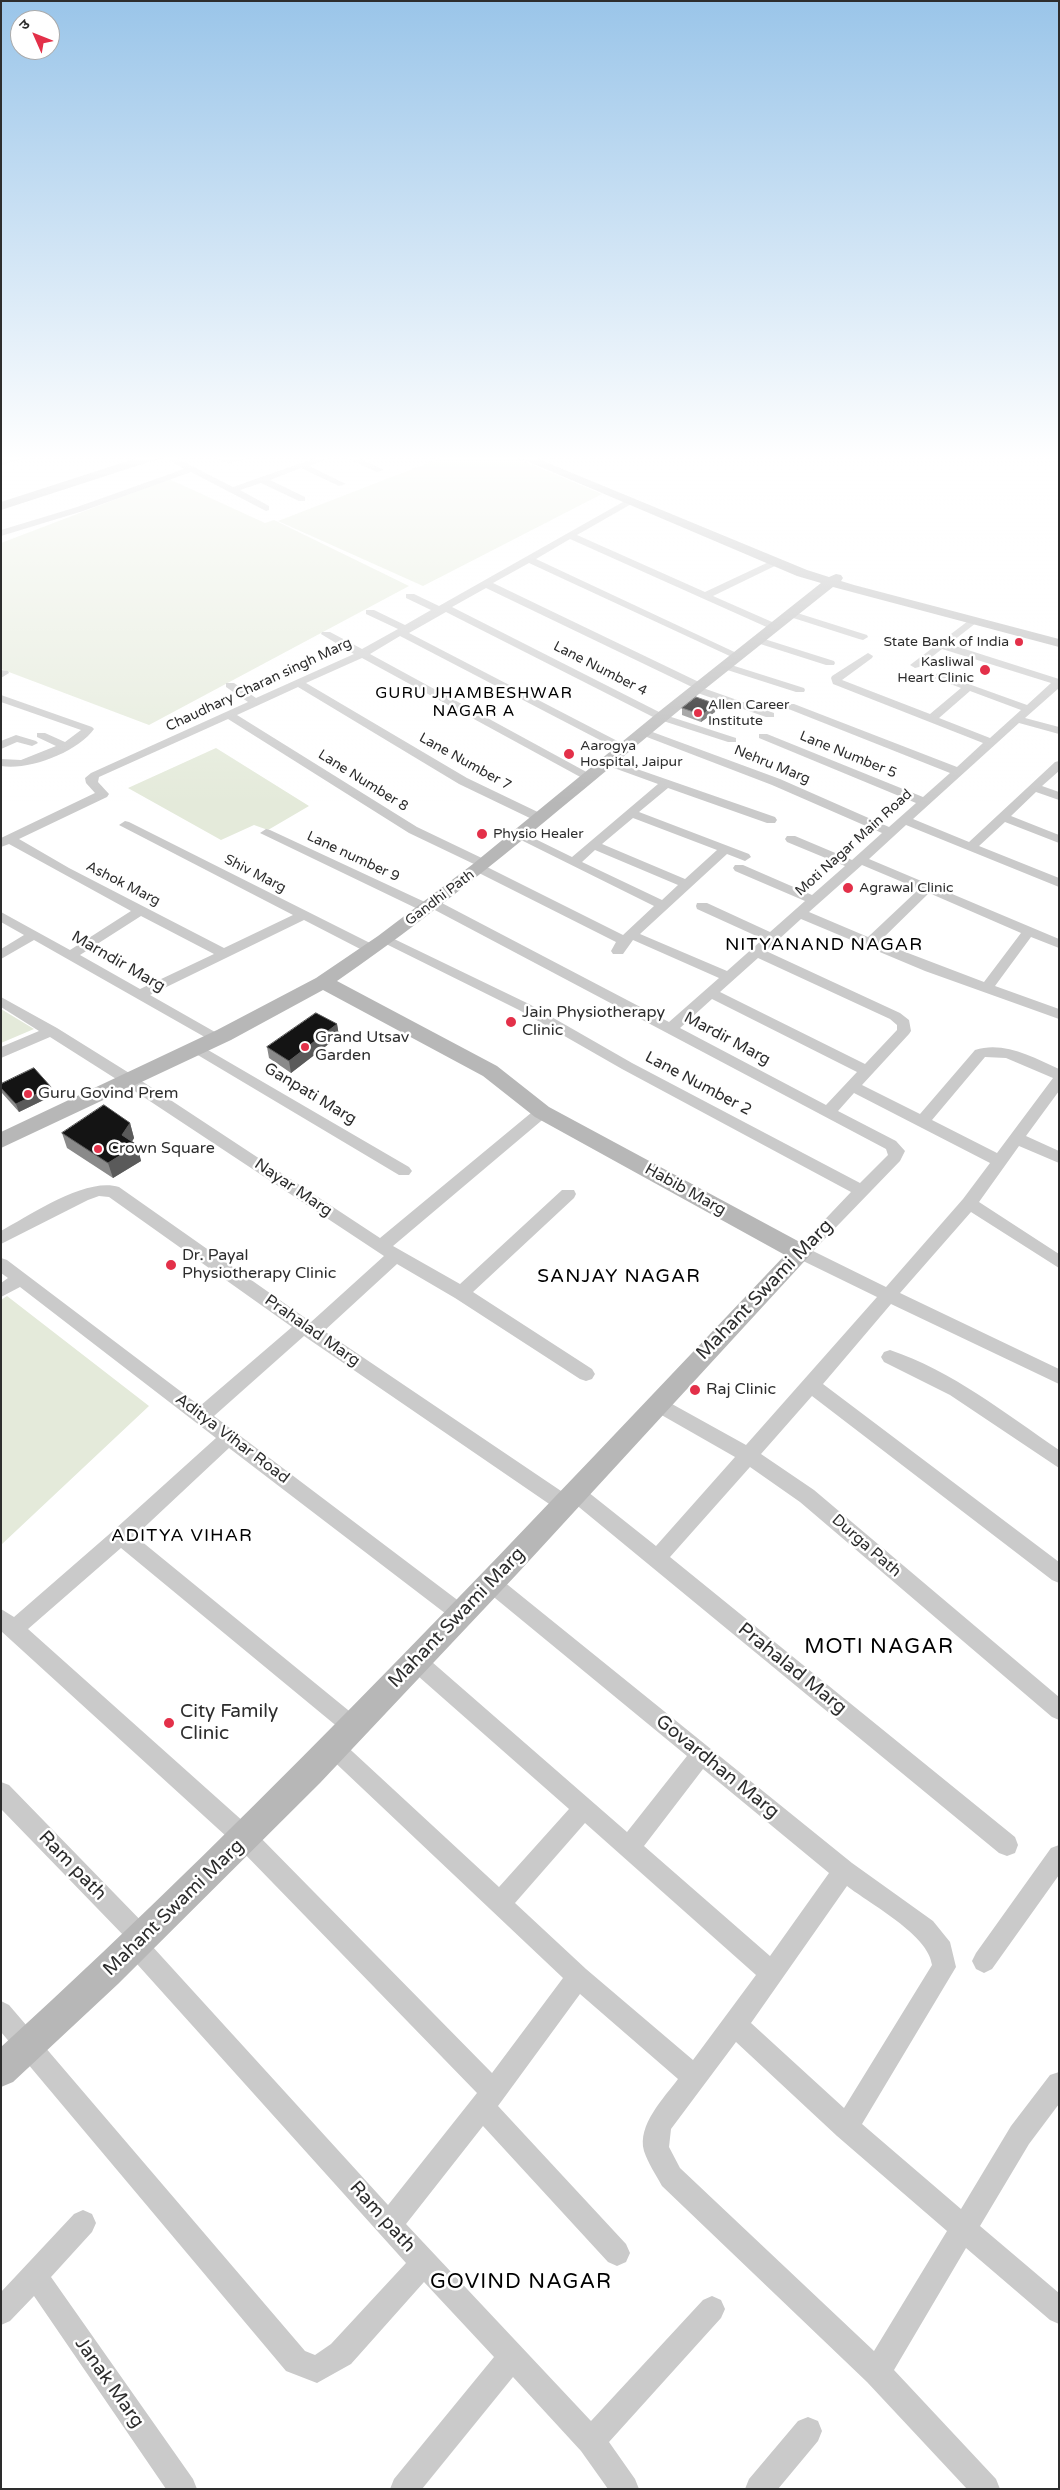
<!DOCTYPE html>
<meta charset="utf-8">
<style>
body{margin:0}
#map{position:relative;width:1060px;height:2490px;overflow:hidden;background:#fff;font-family:"Varela Round","Noto Sans Devanagari",sans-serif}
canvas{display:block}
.frame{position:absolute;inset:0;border:2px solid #2d2d2d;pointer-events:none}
.north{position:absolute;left:10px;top:10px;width:50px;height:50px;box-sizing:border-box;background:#fff;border:1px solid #ababab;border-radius:50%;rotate:314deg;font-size:14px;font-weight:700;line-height:20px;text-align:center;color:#2d2d2d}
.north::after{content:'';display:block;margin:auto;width:18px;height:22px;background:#e33049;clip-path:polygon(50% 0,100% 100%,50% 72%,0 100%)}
</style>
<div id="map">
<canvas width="1060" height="2490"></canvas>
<div class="frame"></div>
<div class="north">उ</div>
</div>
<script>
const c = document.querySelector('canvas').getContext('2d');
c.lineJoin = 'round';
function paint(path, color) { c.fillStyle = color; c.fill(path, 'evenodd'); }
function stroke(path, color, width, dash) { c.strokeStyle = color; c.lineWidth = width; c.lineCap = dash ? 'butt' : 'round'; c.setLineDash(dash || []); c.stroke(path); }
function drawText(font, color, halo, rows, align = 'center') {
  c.font = font + ' "Varela Round",sans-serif'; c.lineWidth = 5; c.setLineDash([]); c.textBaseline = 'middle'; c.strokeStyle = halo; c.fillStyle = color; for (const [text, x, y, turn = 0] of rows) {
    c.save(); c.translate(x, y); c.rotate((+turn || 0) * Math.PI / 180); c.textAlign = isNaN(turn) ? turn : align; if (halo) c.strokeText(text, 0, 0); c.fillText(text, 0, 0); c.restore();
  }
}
const green = new Path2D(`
 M446,456h65l91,38 -179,92 -145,-65z
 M169,479l96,44 9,-3 135,66 -260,139 -148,-56v-126z
 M216,748l93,58 -41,24 -14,-5 -33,15 -93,-52z
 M1,1009l33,20 -33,14z
 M7,1296l142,110 -148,139v-245z`);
const street = new Path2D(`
 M16,456h12l-27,10v-6z
 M162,456h10l61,31 88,-31h11l-23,10 37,18 -7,2 -38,-18 -31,12 35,17v4h-6l-38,-18 -21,7 29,16v4l-3,1 -75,-39 -108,39 -82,25v-6l76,-23 107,-38z
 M212,456l18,2 23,-2 -24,8z
 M343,456h11l30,14 -7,2z
 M630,498l5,3 -2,2 -56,32 128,57 68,-32h6v4l-66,32 66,29v4h-8l-201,-90 -34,20 207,97 -1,2h-8l-205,-95 -36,20 210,101v4l71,25v4h-8l-74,-26v-4l-206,-99 -34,19 213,108 71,23v4h-8l-71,-23 -211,-107 -37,21 218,113v4h-8l-219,-114 -30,18 222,121v4h-8l-222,-121 -56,25 161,95 77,37 2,3 -2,3h-8l-77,-37 -161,-97 -61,28 180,112 71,34 2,3 -3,3 136,68 31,-29 -141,-70 2,-3h8l49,24 86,-73 -55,-20v-4h8l164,57 2,3 -2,3h-8l-99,-35 -29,24 110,42 2,3 -6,4 -18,-7 -87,80 87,37 36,-32 -66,-30 -1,-3 1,-3h10l63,29 35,-31 -70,-30 -2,-3 2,-3h8l69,30 33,-29 -58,-24 -2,-3 2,-3h8l57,24 30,-27 -110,-48 -133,-51v-4h8l133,49 109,48 27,-24 -157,-65v-4h8l156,63 27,-24 -164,-65v-4h8l163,63 26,-24 -150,-59 -2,-6 1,-2 36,-23 5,3 -1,2 -30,22 88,34 31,-26 -27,-10 -1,-2 5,-3 89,32 24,-22 -109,-34 -23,18 -4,1 -5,-3 62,-47 5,3 -1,2 -27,21 110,35v9l-34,30 34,9v7l-40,-11 -106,96 56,23 86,-80 4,-1v10l-17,15 17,6v8l-23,-8 -25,24 48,19v8l-54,-21 -26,24 80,32v9l-153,-62 -37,34 190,80v9l-28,-11 -36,49 64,23v10l-134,-48 -124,-52 -35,32 134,62 9,7 2,11 -2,3 -47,51 58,29 55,-64c29,-9 57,7 84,19v22l-33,45 33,15v12l-40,-17 -40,56 80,52v14l-88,-56 -71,81 159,76v15l-168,-80 -68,80 236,178v21l-7,-3 -240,-184 -51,58 53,36 245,207v23l-7,-3 -252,-215 -50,-35 -80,90 345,280 3,8 -3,8 -8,3 -8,-3 -425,-350 -2,7 -7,2 -7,-2 -254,-174 -90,80 254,192 3,6 -3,6 -7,3 -7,-3 -225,-172 -94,88 224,183 3,7 -3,7 -7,3 -7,-3 -224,-185 -93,81 226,202 238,242 71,-95 -237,-224 -4,-7 4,-7 7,-3 7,3 159,147 70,-78 -159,-140 -3,-7 3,-7 7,-3 7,3 203,177 60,-76 -203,-167 -3,-6 3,-6 7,-3 7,3 354,286 81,58 17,21 6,25 -94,157 99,85 50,-83 39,-51 9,-3v32l-30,40 -49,82 79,67v31l-9,-4 -84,-72 -72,122 102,109 4,10h-33l-100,-107 -205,-196c-6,-11 -14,-23 -18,-35 -7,-26 20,-53 34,-72l-98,-85 -82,112 128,138 4,9 -4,9 -9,4 -9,-4 -125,-136 -77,98 185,197 112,-121 9,-4 9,4 4,9 -4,9 -112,124 26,37 4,10h-31l-27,-38 -68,-74 -91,112h-32l4,-10 100,-122 -70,-75 -73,82 -34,19 -31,-12 -285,-339v-31l8,4 296,346 10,4 16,-11 75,-81 -278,-309 -3,-8 2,-7 -126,-130v-27l8,3 142,146 3,8 -2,7 236,259 89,-112 -239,-246 -237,-216v-22l13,8 100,-87 102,-92 -196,-151 -19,10v-14l7,-5 -7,-5v-15l6,2 193,146 92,-79 -183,-130 -10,-1 -11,4 -87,44v-13c30,-16 84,-54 118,-44l192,135 73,-66 -260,-172 -74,-47 -49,21v-11l38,-16 -38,-24v-10l56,31 77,48 246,162 157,-130h10l2,4 -2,4 -154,130 67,38 102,-94h12l2,4 -2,4 -101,94 119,77 3,5 -3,5 -6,2 -6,-2 -125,-81 -58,-34 -73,67 243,164 2,-7 7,-2 7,2 73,58 79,-89 -84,-48 -3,-5 3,-5 6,-2 6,2 83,46 131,-148 -82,-40 -2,-4 58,-61 -229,-123 -103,-59 -141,-70 7,-4 5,1 139,67 103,59 228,120 28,-28 -2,-6 -453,-240 -6,3 -5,-1 -162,-78 6,-4 4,1 157,73 6,-3 5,1 231,121 50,-44 -86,-38 -10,14h-10l-2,-3 5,-9 -141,-71 -2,-3 3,-3 -67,-32 -181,-114 -129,58 -1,5 11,12 -2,3 -88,42 50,29 155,80 69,-33 -174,-90 6,-4 4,1 247,124 2,3 -2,3h-10l-62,-32 -154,75 72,41 2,3 -2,3 -5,2 -183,-104 -33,19v-10l23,-14 -23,-13v-10l69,38 61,-39 -122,-67 -8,3v-9l94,-45 -9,-10 -1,-5 6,-5 157,-71 -22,-15v-4h8l22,15 98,-44 -33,-20 1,-2h8l32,17 36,-20 -32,-15v-4h8l31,15 26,-15 -25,-12v-4h8l25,12zM970,691l51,19 -31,28 -51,-20zM633,818l84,32 -32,29 -83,-35zM595,850l83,35 -16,15 -80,-38zM862,865l57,24 -51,48 -59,-25zM929,893l92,40 -37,49 -105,-40zM141,916l73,38 -74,35 -60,-34zM758,958l132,61 7,6v5l-32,34 -145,-72zM712,999l145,73 -31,33 -146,-77zM985,1057l21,1 47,20 -56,75 -65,-33zM854,1093l136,70 -27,36 -77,88 -73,-36 87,-90 5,-10 -9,-10 -58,-30zM703,1769l126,104 -59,83 -126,-110zM585,1823l171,152 -63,85 -107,-91 -71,-66zM847,1886c23,18 82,49 85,79l-88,143 -93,-85zM736,2042l101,94 110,95 -73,120 -194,-183 -11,-21 2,-18z
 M791,611l76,24 1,2 -5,3 -4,-1 -72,-23 -1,-2z
 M758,637l76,24 1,2 -1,2h-8l-72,-23v-4z
 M725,663l79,25 1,2 -1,2h-8l-75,-24v-4z
 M1,670l7,1 1,2 -8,5z
 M1,695l91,32 2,2c-16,23 -66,42 -93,37v-7l20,1 35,-14 -19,-9v-4h8l20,9 16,-12 -80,-28z
 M16,735l20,6 2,2 -6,3 -15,-4 -16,7v-8z
 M196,1043l213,124 3,4 -3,4h-10l-208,-124 -2,-3z
 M890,1350c62,21 115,63 169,100v18l-109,-73 -66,-33 -3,-5 3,-5z
 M1059,1845v30l-67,94 -8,4 -8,-4 -4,-8 4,-8 75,-105z
 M83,2210l9,4 4,9 -4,9 -41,45 142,202 4,10h-31l-132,-193 -24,25 -9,4v-33l73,-78z
 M808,2417l10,4 4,10 -4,10 -40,48h-33l4,-10 49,-58z`);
const secondary = new Path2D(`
 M143,456h17l-2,3 -157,51v-8z
 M515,456h16l276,114 22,7 7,-3 5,1 2,3 -2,3 13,4 205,54v8l-226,-60c-56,45 -113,89 -168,135 -108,89 -213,180 -328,259l160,85 52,41 260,140 3,6 -295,321 -197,209 -202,201 -105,98 -12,5v-40c275,-251 528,-523 784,-792l-250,-138 -52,-41 -160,-86 -92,50 -230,108v-16l216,-102 99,-52 62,-42 95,-72 183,-150 165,-131 -24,-7z`);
const wall = new Path2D(`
 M716,704l-1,8 -14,10 -19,-7v-7z
 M337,1024l2,12 -48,37 -22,-15 -2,-11z
 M1,1084l53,11 -35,17 -17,-19z
 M130,1123l4,15 -2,4 5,3 4,16 -28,17 -46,-30 -5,-15z`);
const shadedWall = new Path2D(`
 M716,704l-1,8 -14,10 1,-7z
 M337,1024l2,12 -48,37 -2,-12z
 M51,1087l3,8 -35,17 -3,-8z
 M130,1123l4,15 -8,12 -4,-15z
 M137,1145l4,16 -28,17 -5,-15z`);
const building = new Path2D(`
 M696,697l20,7 -14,11 -20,-7z
 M316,1013l21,11 -48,37 -22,-14z
 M34,1068l17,19 -35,17 -15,-16v-4z
 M104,1105l26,18 -8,12 15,10 -29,18 -46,-30z`);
const markers = [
 [1019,642,5,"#e33049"],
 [985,670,6,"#e33049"],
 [698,713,5,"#e33049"],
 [569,754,6,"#e33049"],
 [482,834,6,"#e33049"],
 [848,888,6,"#e33049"],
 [511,1022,6,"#e33049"],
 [305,1047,5,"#e33049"],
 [28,1094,5,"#e33049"],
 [98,1149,5,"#e33049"],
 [171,1265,6,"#e33049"],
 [695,1390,6,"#e33049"],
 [169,1723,6,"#e33049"]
];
const farPoinames = [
 ["State Bank of India",1009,642,"right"],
 ["Kasliwal",974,662,"right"],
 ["Heart Clinic",974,678,"right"],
 ["Allen Career",708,705],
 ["Institute",708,721],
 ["Aarogya",580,746],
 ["Hospital, Jaipur",580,762],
 ["Physio Healer",493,834],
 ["Agrawal Clinic",859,888]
];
const farStreetnames = [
 ["Lane Number 4",600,669,27],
 ["Chaudhary Charan singh Marg",259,685,-25],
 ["Lane Number 5",848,755,22],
 ["Lane Number 7",465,762,29],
 ["Nehru Marg",772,765,22],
 ["Lane Number 8",363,781,32],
 ["Moti Nagar Main Road",854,843,-42],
 ["Lane number 9",353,857,25],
 ["Shiv Marg",255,874,27],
 ["Ashok Marg",123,884,27],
 ["Gandhi Path",440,898,-37]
];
const farQuarternames = [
 ["GURU JHAMBESHWAR",474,694],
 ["NAGAR A",474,712]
];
const streetNames = [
 ["Marndir Marg",118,962,30],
 ["Mardir Marg",727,1039,28],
 ["Lane Number 2",698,1084,28],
 ["Ganpati Marg",310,1094,31],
 ["Nayar Marg",293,1188,34],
 ["Habib Marg",685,1190,29],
 ["Prahalad Marg",312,1331,35],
 ["Aditya Vihar Road",232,1439,37],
 ["Durga Path",866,1546,41]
];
const poiNames = [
 ["Jain Physiotherapy",522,1013],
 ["Clinic",522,1031],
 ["Grand Utsav",315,1038],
 ["Garden",315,1056],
 ["Guru Govind Prem",38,1094],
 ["Crown Square",108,1149],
 ["Dr. Payal",182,1256],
 ["Physiotherapy Clinic",182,1274],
 ["Raj Clinic",706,1390]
];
const neighbourhoodNames = [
 ["NITYANAND NAGAR",824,945],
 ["ADITYA VIHAR",182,1536]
];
const quarterNames = [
 ["SANJAY NAGAR",619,1277]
];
const nearStreetnames = [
 ["Mahant Swami Marg",765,1290,-46],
 ["Mahant Swami Marg",457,1618,-46],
 ["Prahalad Marg",792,1669,39],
 ["Govardhan Marg",717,1767,39],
 ["Ram path",72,1866,46],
 ["Mahant Swami Marg",174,1908,-44],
 ["Ram path",382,2217,48],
 ["Janak Marg",109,2383,55]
];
const nearPoinames = [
 ["City Family",180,1712],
 ["Clinic",180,1734]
];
const nearNeighbourhoodnames = [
 ["MOTI NAGAR",879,1647],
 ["GOVIND NAGAR",521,2282]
];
paint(green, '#e4eada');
paint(street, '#cacaca');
paint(secondary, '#b7b7b7');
paint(wall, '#8a8a8a');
paint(shadedWall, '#5a5a5a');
paint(building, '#141414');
stroke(building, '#5a5a5a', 1);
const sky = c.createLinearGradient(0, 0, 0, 804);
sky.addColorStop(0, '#9ac5e9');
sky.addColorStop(0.57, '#fff');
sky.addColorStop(1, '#ffffff00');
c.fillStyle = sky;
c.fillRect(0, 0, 1060, 804);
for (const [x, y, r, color] of markers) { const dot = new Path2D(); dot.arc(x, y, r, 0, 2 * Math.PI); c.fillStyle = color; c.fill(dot); stroke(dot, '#fff', 2); }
drawText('14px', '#2d2d2d', '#fff', farPoinames, 'left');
drawText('14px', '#2d2d2d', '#fff', farStreetnames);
c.letterSpacing = '1px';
drawText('16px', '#000', '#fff', farQuarternames);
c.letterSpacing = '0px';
drawText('16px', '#2d2d2d', '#fff', streetNames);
drawText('16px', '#2d2d2d', '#fff', poiNames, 'left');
c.letterSpacing = '1px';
drawText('18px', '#000', '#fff', neighbourhoodNames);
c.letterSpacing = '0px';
c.letterSpacing = '1px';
drawText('19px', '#000', '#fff', quarterNames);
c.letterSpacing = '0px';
drawText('19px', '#2d2d2d', '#fff', nearStreetnames);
drawText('19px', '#2d2d2d', '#fff', nearPoinames, 'left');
c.letterSpacing = '1px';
drawText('21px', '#000', '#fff', nearNeighbourhoodnames);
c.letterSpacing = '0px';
</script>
